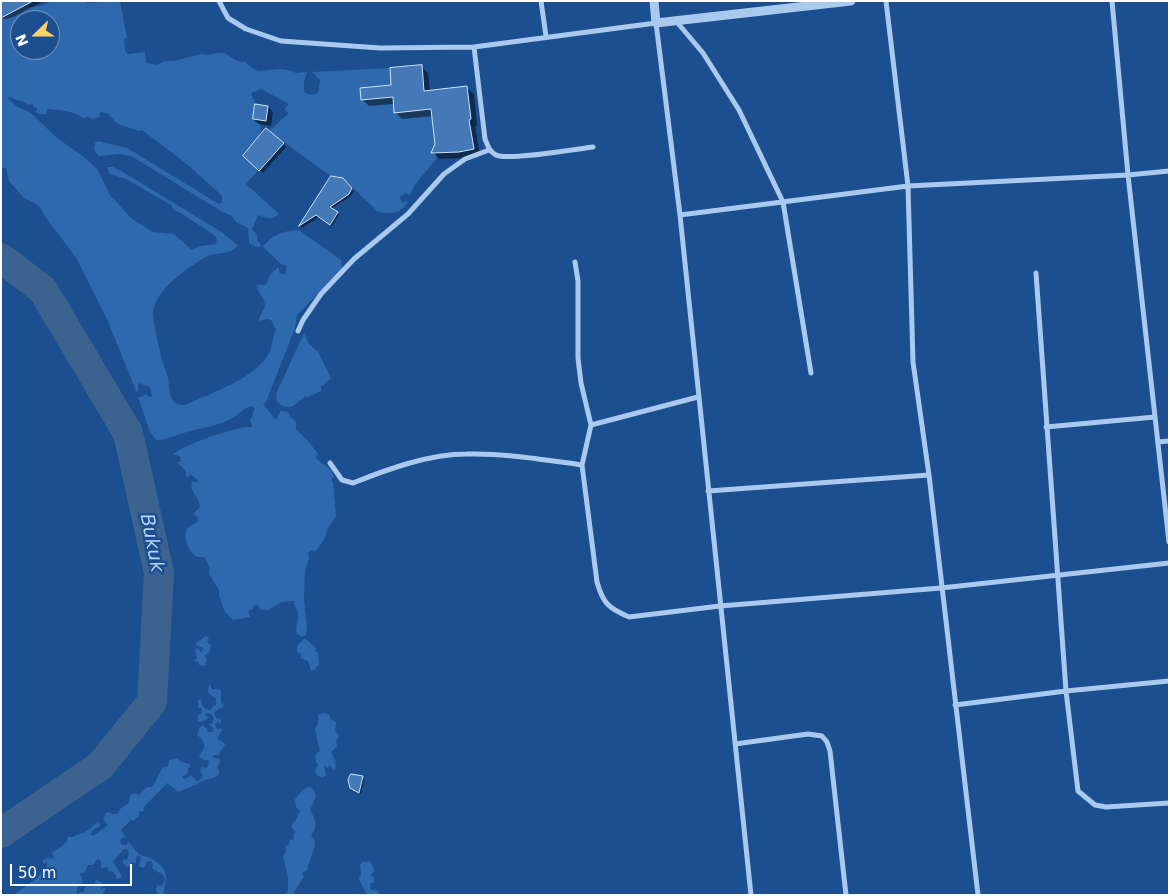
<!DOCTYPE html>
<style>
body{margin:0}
#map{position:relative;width:1170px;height:896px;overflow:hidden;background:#1b4f8f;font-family:"DejaVu Sans",sans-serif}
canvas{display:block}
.frame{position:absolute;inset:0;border:2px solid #fff;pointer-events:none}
.north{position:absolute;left:10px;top:10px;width:50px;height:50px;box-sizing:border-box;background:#1b4f8f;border:1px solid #7695bc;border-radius:50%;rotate:248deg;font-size:14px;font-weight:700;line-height:20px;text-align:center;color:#fff}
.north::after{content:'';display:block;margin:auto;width:18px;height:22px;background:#ffd166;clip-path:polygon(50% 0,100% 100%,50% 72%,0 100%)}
.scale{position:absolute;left:10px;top:864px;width:122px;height:22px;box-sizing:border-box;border:2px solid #fff;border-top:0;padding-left:6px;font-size:15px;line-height:18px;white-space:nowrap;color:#fff;-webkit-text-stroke:4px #1b4f8f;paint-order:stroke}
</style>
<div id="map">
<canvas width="1170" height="896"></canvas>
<div class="frame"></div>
<div class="north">N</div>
<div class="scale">50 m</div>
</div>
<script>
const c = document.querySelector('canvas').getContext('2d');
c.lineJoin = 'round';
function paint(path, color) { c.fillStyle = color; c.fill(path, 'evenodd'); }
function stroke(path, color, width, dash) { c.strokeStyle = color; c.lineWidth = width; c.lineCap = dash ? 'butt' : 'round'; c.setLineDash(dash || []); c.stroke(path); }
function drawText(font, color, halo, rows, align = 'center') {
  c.font = font + ' "DejaVu Sans",sans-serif'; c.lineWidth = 5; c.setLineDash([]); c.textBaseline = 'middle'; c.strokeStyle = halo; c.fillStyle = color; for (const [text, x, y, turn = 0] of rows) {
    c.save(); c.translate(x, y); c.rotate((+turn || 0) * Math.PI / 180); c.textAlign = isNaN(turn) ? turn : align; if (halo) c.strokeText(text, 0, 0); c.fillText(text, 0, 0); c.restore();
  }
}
const green = new Path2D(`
 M50,1h36l1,2 33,-2 7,37 -3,1 1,12 3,3 17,-2 1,11 11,2 8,-4h9l27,-7 7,1 10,-2h7l12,8 9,1 3,4 9,5 21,-2 10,1 7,3 11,-1 -3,9v9l1,3 7,2 6,-2 2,-13 -8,-8 78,-4 1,17 -13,2 15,10 1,15 37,-3 4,35 -1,4 3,10 -23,28 -4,10 -4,-3 -6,4 2,6 6,-2 -3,5 -6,5 -5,2h-12l-5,-2 -34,-33 -7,-2 -3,2 -64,-47 20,-18 -4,-2v-3l4,-4 -28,-15 -10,4 4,11 -2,15 1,3 6,2c4,12 -10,23 -17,32l16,13 -13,15 33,30c-7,7 -13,4 -21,1l-6,15 5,4v6l5,6c5,-2 5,-5 9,-8 8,-5 18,-8 28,-8l42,30 1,9 -45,46 -2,13 -29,74 -3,2 12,15 3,-1 -1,-2 4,-5 7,1 1,3 7,7v7l12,12 10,13 -3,4 15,11 4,7 -3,4 2,3 3,33 -8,12 -3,10 -9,13 -4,-1 -4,3 1,6 -4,11 -1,29 3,30 -1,6 -4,2 -5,-3c-2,-7 2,-14 1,-21 -1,-5 -4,-7 -4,-12l-12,1 -14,8h-7l-4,-6 -3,1 -1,4 -5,2 2,6 -17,3 -8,-8 -6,-16v-6l-10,-16 1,-6 -5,-10c-2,-1 -5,-1 -7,-1 -10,-4 -15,-20 -11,-29l10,-6 1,-4 -5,-4 7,-7c0,-10 -11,-14 -8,-25h5l1,-2 -7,-5 -5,2v-6l-9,-9h3l1,-5 -8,-3c13,-10 63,-28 79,-27l-2,-8 2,-2 1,-5 2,-3 -2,-3c-10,1 -15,10 -24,14 -13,6 -28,8 -42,12 -11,3 -20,8 -31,8l-6,-8 -12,-35h4l4,-3 3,3 3,-1 -2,-9 -12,-4v7l-1,3 -30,-74 -30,-60 -33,-44 -5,-9 -16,-9 -14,-16 -3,-13h-5v-153c8,-2 17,-8 24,-8 9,-1 17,1 25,-6zM20,20h30v30h-30zM7,97l17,5 4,3 5,-1v3l4,1 -1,4 3,2h7l2,-5c10,1 27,2 35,9l5,-1 4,2 8,-2v-5l7,1 11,11 21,7 3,-1 46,35 34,31v6l-3,2 -92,-56 -29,-7 -3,2 -1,7 5,6 20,-2 12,2 90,55 11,5 4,6 12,6 1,15 7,4 6,-1 19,18 6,2 -2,8h-5l-2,-7 -8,8 -4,10h-10c6,18 15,14 3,33v3l8,-2 4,1 5,10c-5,8 -2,15 -8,25 -16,25 -57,38 -83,50 -17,1 -15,-15 -17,-28 -2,-8 -6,-14 -7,-21 -3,-14 -7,-29 -8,-42 0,-23 35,-47 53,-57 12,-6 22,-1 32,-11l-15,-13 -100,-61 -10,-5h-6l3,7 16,5 45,26 4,6 4,1 31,20 7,6 -1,6 -15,2 -9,4 -18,-16 -21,-2 -21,-13 -22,-24 -13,-26 -14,-13 -26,-18 -26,-25 -15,-7z
 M304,333l5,11 9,8 13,26 -10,9v4l-13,6 -3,-1c-10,9 -16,17 -28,6l-1,-8z
 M206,636l3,2 -2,4 4,3 -1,7 -6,4 3,3 -2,5 3,1 -8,1 -2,-4 -5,-1 4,-3 -2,-8 2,-2 4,4 3,-4 -7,-2 -1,-3z
 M305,638l11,10 -1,3 3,2 1,12 -2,1 -2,4 -4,1 -3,-10 -8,-3 1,-4 -4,-2v-6z
 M209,683l3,6 9,1v13l3,1 -2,5 -1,-2 -7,6 3,6 3,-1 1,2v3l-4,-1 -2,2 2,6 3,-2 2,2 -5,8 7,5 1,2 -7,10h-6l2,3h5l1,4 -3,6 2,2v4c-7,6 -14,5 -21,9v1l-20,8 -11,-9 -24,25 1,3 -5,1v4l-6,5 -2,-1 -10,10 6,8 -3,-1 -3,2 -1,2 2,4h4l2,-3c4,3 7,9 11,12 3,3 8,2 11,4 19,11 18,17 13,37h-5l-2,-5 1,-3 -1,-2 4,1 4,-3 1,-4 -2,-4 -11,-7 1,-4 -2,-3 -5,1v4l-3,2 -4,-2 2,-8 -2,-3 -3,2v6l-4,-1 -5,6 -4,-5v-4l4,1 2,-7 -2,-4h-3l-11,13 9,14 -1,2 -5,1v-3l-4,-5 -3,1 -2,-6 -5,3 -1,-2v-6l-3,-2 -2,1 -3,5h-5l-3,7 -5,2 3,7 -6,7v5l6,-1 3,-6 7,1 3,-7 6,2 -1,8 3,-3 2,2 -4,6h-89l23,-16 11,-13v-4l-3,2 -2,-3 6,-4 3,2 3,-1 -2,-5 14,-10 2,-6h6l2,-2 8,-2 14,-11 3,3 -8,5 -3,5 4,1c3,-4 10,-7 14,-11l-5,-6 3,-6 3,-1 3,2h5l3,-5 9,-6 1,-7 4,-3 5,2 7,-7 7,-2 10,-19 5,-1 1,-6 8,-2 4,4 9,2v3l-2,1v5l-6,4 3,2 6,-4 7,7 5,-6 -3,-6 1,-3 6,1 2,-5 -1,-3h-4l-5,-3 6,-11 -3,-7 -5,-4 3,-8 3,-2 5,5 -1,2h6l1,-2 -6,-7 4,1 2,-6 -3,-4 -6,-1v2l4,3 -9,4 -3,-1 1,-6 4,-2 -1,-5h-3v-8l3,-1 1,6 3,4 5,1 4,-5 2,1v-8l-3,-1 -5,-5z
 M324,713l5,1 2,5 5,3 -1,9 3,2 1,4 -3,4 1,6 -6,5c3,6 7,13 3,18l-4,-5 -3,3 -3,-3 2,10 -4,3 -5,-3 -2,-5 3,-5 -2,-3 -1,-6 3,-4 2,-1 -5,-22 3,-5v-9z
 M310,787l4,3 2,7 -6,13c5,9 9,17 1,25l4,6c0,11 -6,18 -8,29l-5,3 2,4 -12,18h-8l4,-4v-14l-5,-21 3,-4 -1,-6 4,-1 1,-5 4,-1 -1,-4 2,-3 -4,-6 6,-8 1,-5 3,-1 -5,-5 -1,-8 10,-11z
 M370,861l5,10 -4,3 3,4v5h-3l-1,6 8,2 1,4h-12l-8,-16 2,-5 -1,-9 2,-3z`);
const shadow = new Path2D(`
 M1,1h43l-31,16 -8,2 -4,-3z
 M421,66l7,7 2,19 37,-4 7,6 3,32h-2l5,29 -13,3 -28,1 -6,-7 3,-8 -3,-28 -31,3 -7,-7 -1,-8 -25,2 -6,-6 -2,-11 31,-3z
 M268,107l5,5 -2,14 -12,-2 -5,-5z
 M283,144l3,3 -23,26 -18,-17z
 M331,178h8l15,13 -3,5 -20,13 8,6 -7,11 -13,-9 -17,11 -2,-2z
 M362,778l2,2 -3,14 -10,-6z`);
const river = new Path2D(`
 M1,258l42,32 85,143 31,140 -7,129 -52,64 -99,67`);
const building = new Path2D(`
 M1,1h32l-32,17z
 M422,65l2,26 43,-5 4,33 -2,1 5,29 -15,3 -28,1 4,-9 -4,-35 -37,4 -1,-16 -32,3 -1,-12 31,-3 -1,-17z
 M255,104l13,2 -2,15 -13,-2z
 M266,128l18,15 -25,28 -16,-15z
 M331,176l12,2 9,10 -3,6 -19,13 8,5 -8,13 -14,-10 -17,11z
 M351,774l12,2 -4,17 -9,-5 -2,-8z`);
const minor = new Path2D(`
 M219,1l9,17 18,11 35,12 99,7 94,-1 182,-24 24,192 71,680
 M541,1l5,35
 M886,1l22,185 5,176 16,113 49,420
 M1112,1l16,174 41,367
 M676,21l27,32 36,57 44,92 28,171
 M474,47l11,92c3,7 4,12 11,16 11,6 80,-6 97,-8
 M680,215l228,-29 220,-11 41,-4
 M575,262l3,19v77l3,25 10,42 -9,40 15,117c6,21 11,26 32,35l91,-11 221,-18 228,-25
 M1036,273l30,418 12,100 17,14 11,2 63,-4
 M298,331l5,-11 18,-26 33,-35 54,-45 36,-40 21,-15 24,-9
 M591,425l107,-28
 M1046,427l109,-10
 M1158,442l11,-1
 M330,463l12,17 11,3c35,-14 76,-29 114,-29 38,-1 78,6 115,11
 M708,491l221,-16
 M955,705l111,-14 103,-10
 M735,744l73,-10 14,2 5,6 3,9 16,144`);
const tertiary = new Path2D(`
 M654,1l2,22 195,-22`);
const waterNames = [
 ["Bukuk",151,543,79]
];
paint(green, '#2e69ad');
paint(shadow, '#0007');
stroke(river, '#3c6290', 30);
paint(building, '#4478b7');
stroke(building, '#cfe3fa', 1);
stroke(minor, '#a9c9ee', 5);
stroke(tertiary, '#a9c9ee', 9);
drawText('italic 19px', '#b5d3f5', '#1b4f8f', waterNames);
</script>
